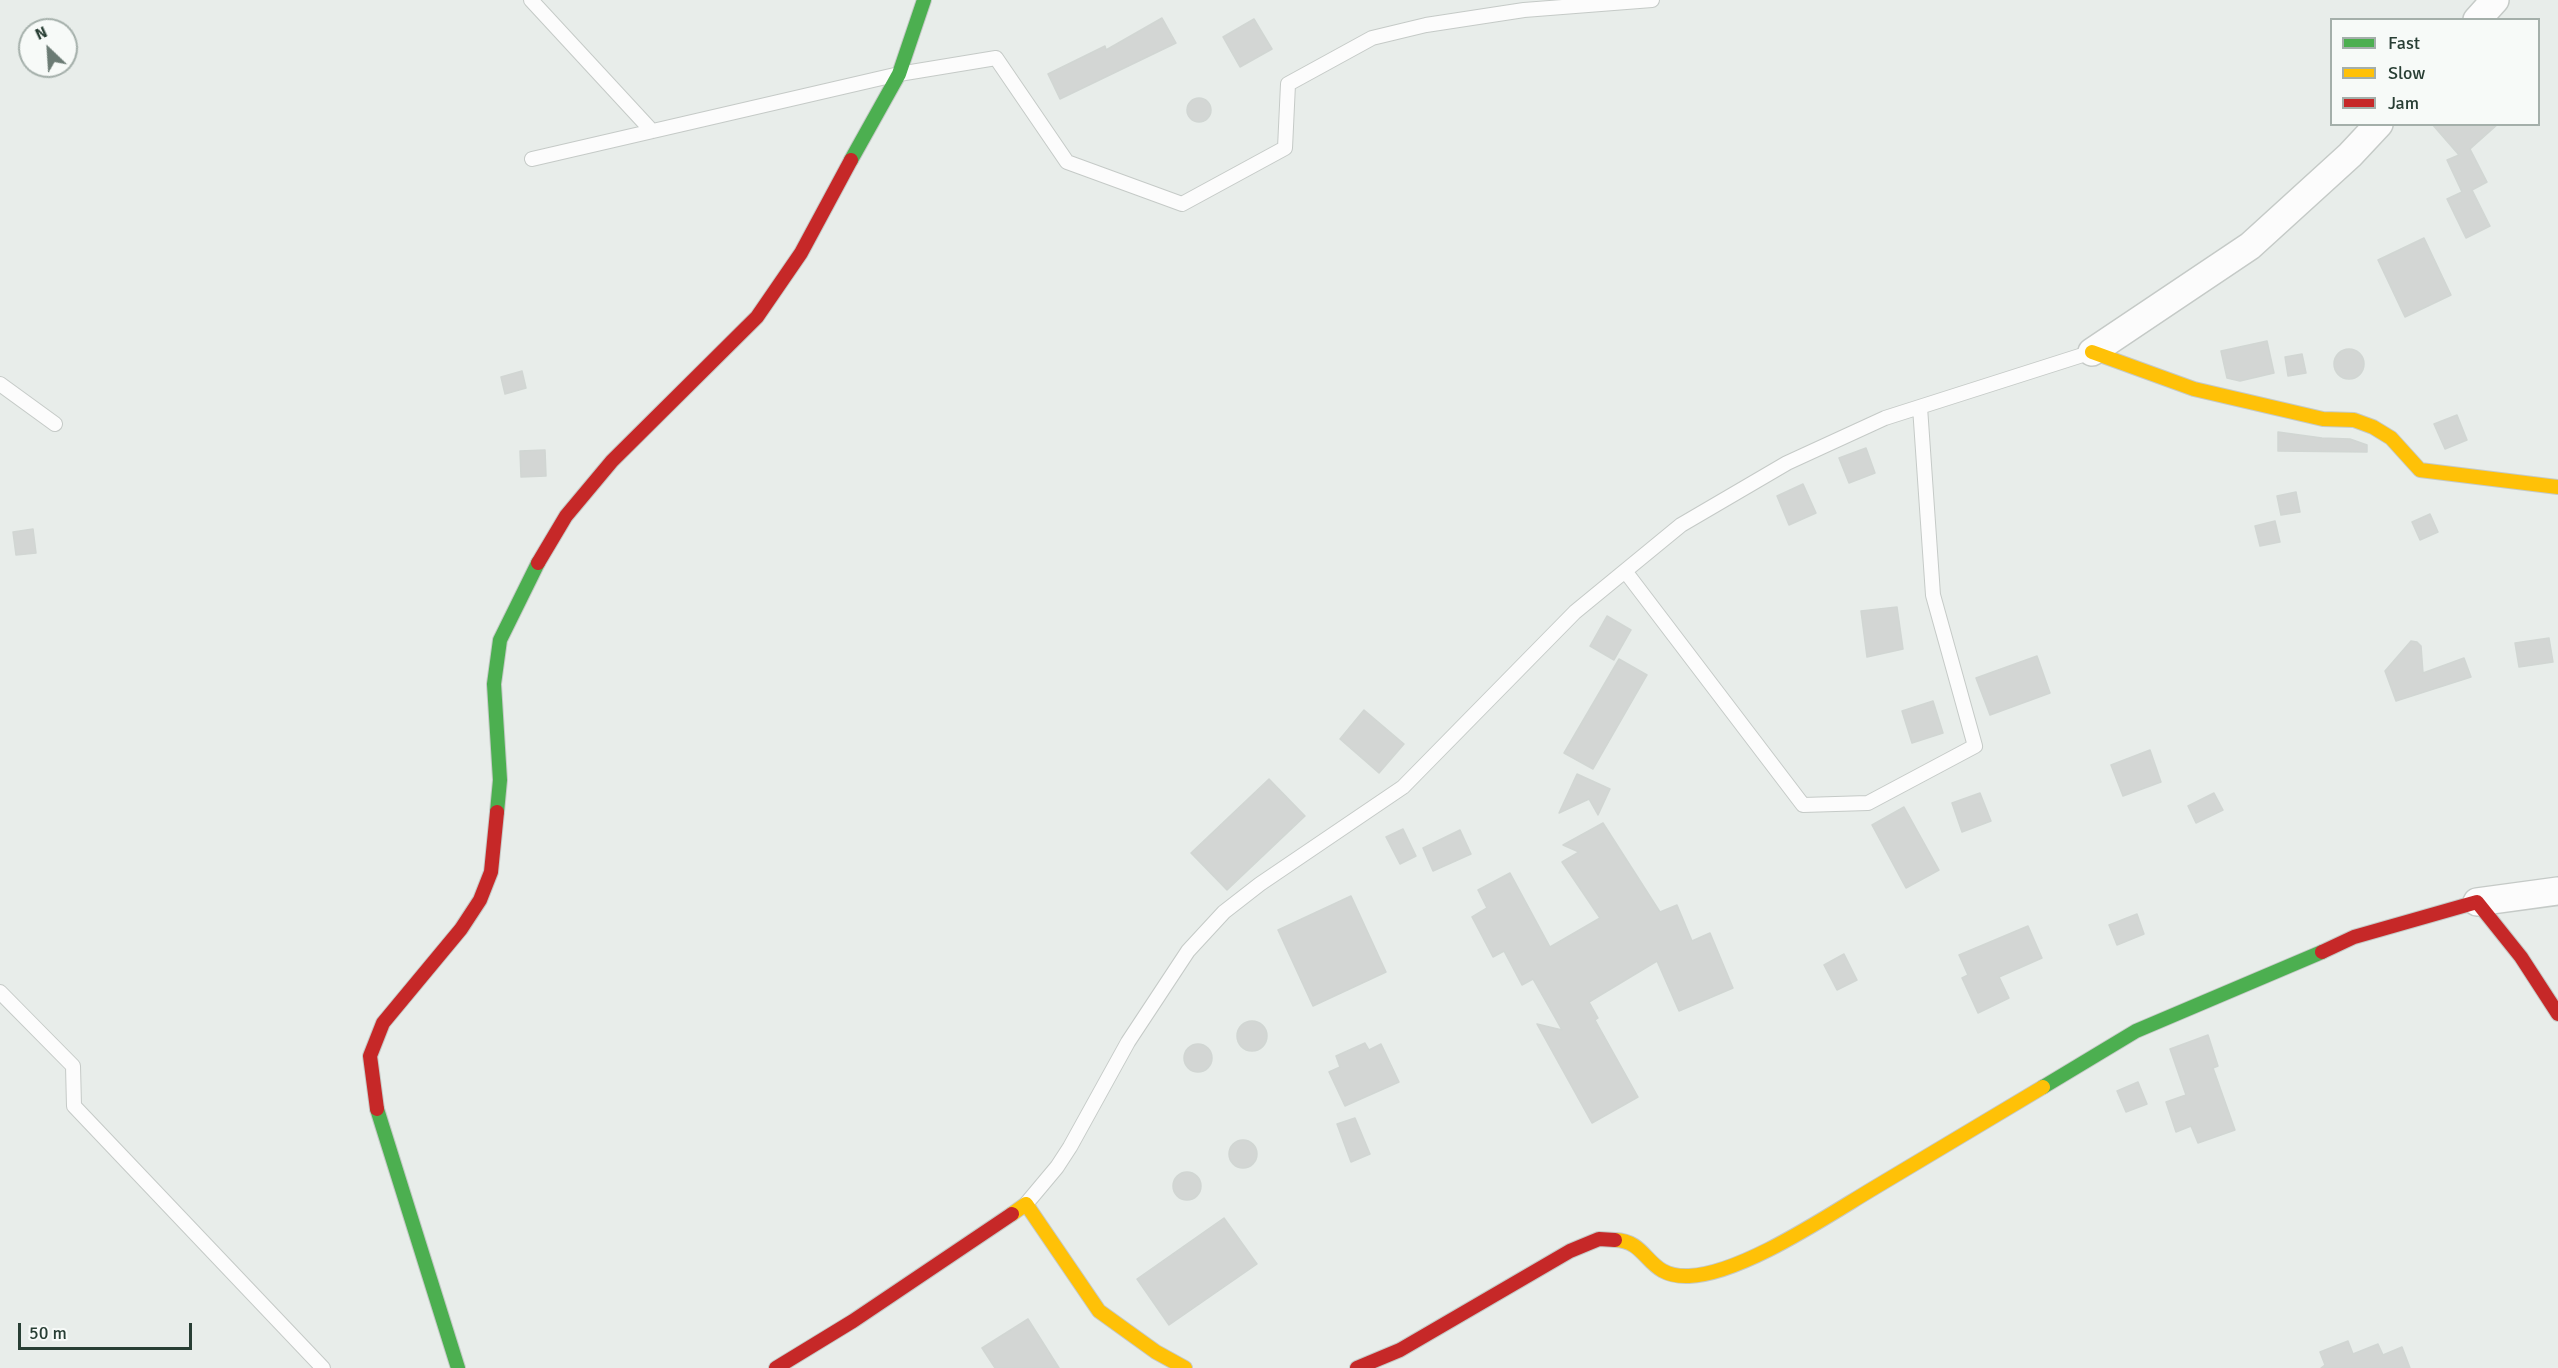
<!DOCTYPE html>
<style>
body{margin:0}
#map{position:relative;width:2558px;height:1368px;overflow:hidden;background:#e8edea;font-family:Signika,sans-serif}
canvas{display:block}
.legend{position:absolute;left:2330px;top:18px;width:210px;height:108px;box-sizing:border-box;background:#f7faf8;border:2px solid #a4afaa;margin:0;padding:8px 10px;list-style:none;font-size:18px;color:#283e34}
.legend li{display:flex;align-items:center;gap:12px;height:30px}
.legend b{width:30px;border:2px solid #a4afaa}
.north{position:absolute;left:18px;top:18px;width:60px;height:60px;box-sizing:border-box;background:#f7faf8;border:2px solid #a4afaa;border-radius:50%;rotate:335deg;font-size:16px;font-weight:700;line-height:24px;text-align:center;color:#283e34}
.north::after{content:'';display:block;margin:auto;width:21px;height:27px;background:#6b7b74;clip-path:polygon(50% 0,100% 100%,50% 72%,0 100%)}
.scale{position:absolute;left:18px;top:1323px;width:174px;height:27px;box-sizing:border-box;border:3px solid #283e34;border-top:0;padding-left:8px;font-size:18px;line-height:21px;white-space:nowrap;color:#283e34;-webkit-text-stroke:4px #f7faf8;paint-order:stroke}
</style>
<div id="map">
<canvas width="2558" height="1368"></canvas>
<ul class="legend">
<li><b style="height:8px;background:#4caf50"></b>Fast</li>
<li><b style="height:8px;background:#ffc107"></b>Slow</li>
<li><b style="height:8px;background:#c62828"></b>Jam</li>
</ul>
<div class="north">N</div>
<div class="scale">50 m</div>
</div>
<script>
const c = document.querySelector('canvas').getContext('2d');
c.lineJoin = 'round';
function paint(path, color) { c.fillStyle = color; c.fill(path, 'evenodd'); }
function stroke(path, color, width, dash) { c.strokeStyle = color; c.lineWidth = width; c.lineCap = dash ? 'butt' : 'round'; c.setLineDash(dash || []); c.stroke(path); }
const building = new Path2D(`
 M1162,18l14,25 -116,56 -12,-25 57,-28 1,4z
 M1254,19l18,30 -32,18 -17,-30z
 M1187 110a12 12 0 1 1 24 0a12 12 0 1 1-24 0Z
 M2432,124h66l-28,25 17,33 -15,8 18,36 -24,12 -19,-39 15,-7 -15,-32 12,-5z
 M2424,238l27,57 -46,22 -27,-57z
 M2267,341l7,32 -34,8 -13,-3 -6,-27z
 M2334 364a15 15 0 1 1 30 0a15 15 0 1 1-30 0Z
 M2302,354l4,19 -18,3 -3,-19z
 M522,371l4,17 -21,6 -4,-17z
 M2457,415l10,25 -22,9 -11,-25z
 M2278,432l44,6 28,1 17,6v7l-89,-1z
 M1866,448l9,25 -26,10 -10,-25z
 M545,450l1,26 -25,1 -1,-26z
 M1803,484l13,29 -27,12 -12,-29z
 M2296,492l4,20 -19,3 -4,-19z
 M2430,514l8,18 -18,8 -8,-18z
 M2275,521l5,21 -20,4 -5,-20z
 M33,529l3,24 -20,2 -3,-23z
 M1897,607l6,42 -36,8 -6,-46z
 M1607,616l24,14 -17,30 -24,-14z
 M2549,638l4,24 -34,5 -4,-24z
 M2411,641l6,1 4,4 2,27 41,-15 7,19 -75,24 -11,-30z
 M2037,656l13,37 -60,22 -14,-37z
 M1619,659l28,16 -54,94 -29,-16z
 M1933,701l10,32 -31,10 -10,-32z
 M1364,710l40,34 -25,29 -39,-34z
 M2150,750l11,32 -38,14 -12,-31z
 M1577,774l33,15 -12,26 -9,-16 -30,14z
 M1269,779l36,37 -78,74 -36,-37z
 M1980,793l11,28 -29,11 -10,-29z
 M2214,793l9,17 -27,13 -8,-17z
 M1904,807l35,63 -33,18 -34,-63z
 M1603,823l57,89 17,-7 15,36 18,-8 23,55 -54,23 -22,-50 -68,41 9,16 -3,2 43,77 -46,26 -55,-99 25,6 -29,-51 -11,6 -18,-34 -11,6 -21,-40 15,-9 -9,-18 32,-17 40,74 50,-29 -38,-56 17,-10 -16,-7z
 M1403,829l13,27 -16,8 -14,-27z
 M1460,830l11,24 -38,17 -10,-23z
 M1351,896l35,76 -73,34 -35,-76z
 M2137,914l7,20 -27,11 -8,-20z
 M2028,926l14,32 -43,19 10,21 -31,15 -16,-35 6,-3 -9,-20z
 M1844,954l13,26 -20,10 -13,-25z
 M1237 1036a15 15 0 1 1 30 0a15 15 0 1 1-30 0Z
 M2208,1035l10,31 -5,2 22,62 -37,13 -7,-17 -15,6 -10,-30 20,-7 -16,-46z
 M1365,1043l4,7 12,-6 18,38 -54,24 -16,-34 11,-5 -4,-11z
 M1184 1058a14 14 0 1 1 28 0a14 14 0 1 1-28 0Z
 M2138,1082l9,22 -21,8 -9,-21z
 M1355,1118l15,36 -19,8 -14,-38z
 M1229 1154a14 14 0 1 1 28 0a14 14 0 1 1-28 0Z
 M1173 1186a14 14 0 1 1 28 0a14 14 0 1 1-28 0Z
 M1224,1218l33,46 -88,61 -32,-46z
 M1028,1319l31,49h-64l-13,-20z
 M2348,1341l5,13 25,-10 5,11 19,-8 8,21h-89l4,-3 -5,-13z`);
const lane = new Path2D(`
 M531,0l121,131
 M532,159l367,-85 97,-16 71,104 115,42 103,-56 3,-64 84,-46 54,-13 98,-15 128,-10
 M0,384l55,40
 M1625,571l178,234 65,-2 107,-57 -42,-151 -13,-188
 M0,992l73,74 1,40 249,262
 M1026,1204l31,-37 13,-20 58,-105 60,-91 36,-39 36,-28 143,-97 172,-175 106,-87 106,-62 98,-45 207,-66`);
const street = new Path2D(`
 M2477,20l18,-20
 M2092,352l158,-106 100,-91 29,-31
 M2477,902l81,-11`);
const fast = new Path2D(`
 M851,160l48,-86 25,-74
 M497,812l3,-32 -6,-96 6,-44 38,-77
 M2043,1087l93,-56 186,-79
 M377,1109l81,259`);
const slow = new Path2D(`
 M2092,352l102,37 129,30 31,1 19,7 18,11 29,32 138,17
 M1012,1214l14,-10 73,107 57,41 29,16
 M1615,1240c35,1 30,38 74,36 53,-2 138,-60 185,-88 56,-33 112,-67 169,-101`);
const jam = new Path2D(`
 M538,563l28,-47 46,-55 145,-144 44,-64 50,-93
 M2322,952l32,-15 123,-35 44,55 37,57
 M377,1109l-7,-53 13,-33 78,-94 19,-29 11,-28 6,-60
 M776,1368l77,-47 159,-107
 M1357,1368l43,-18 170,-99 29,-12 16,1`);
paint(building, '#d3d6d4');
stroke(building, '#d1d6d3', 1.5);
stroke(lane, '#c5cac7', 16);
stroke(street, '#c5cac7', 30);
stroke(fast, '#c5cac7', 16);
stroke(slow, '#c5cac7', 16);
stroke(jam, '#c5cac7', 16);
stroke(lane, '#fcfcfc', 14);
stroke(street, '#fcfcfc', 27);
stroke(fast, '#4caf50', 14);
stroke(slow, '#ffc107', 14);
stroke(jam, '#c62828', 14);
</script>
